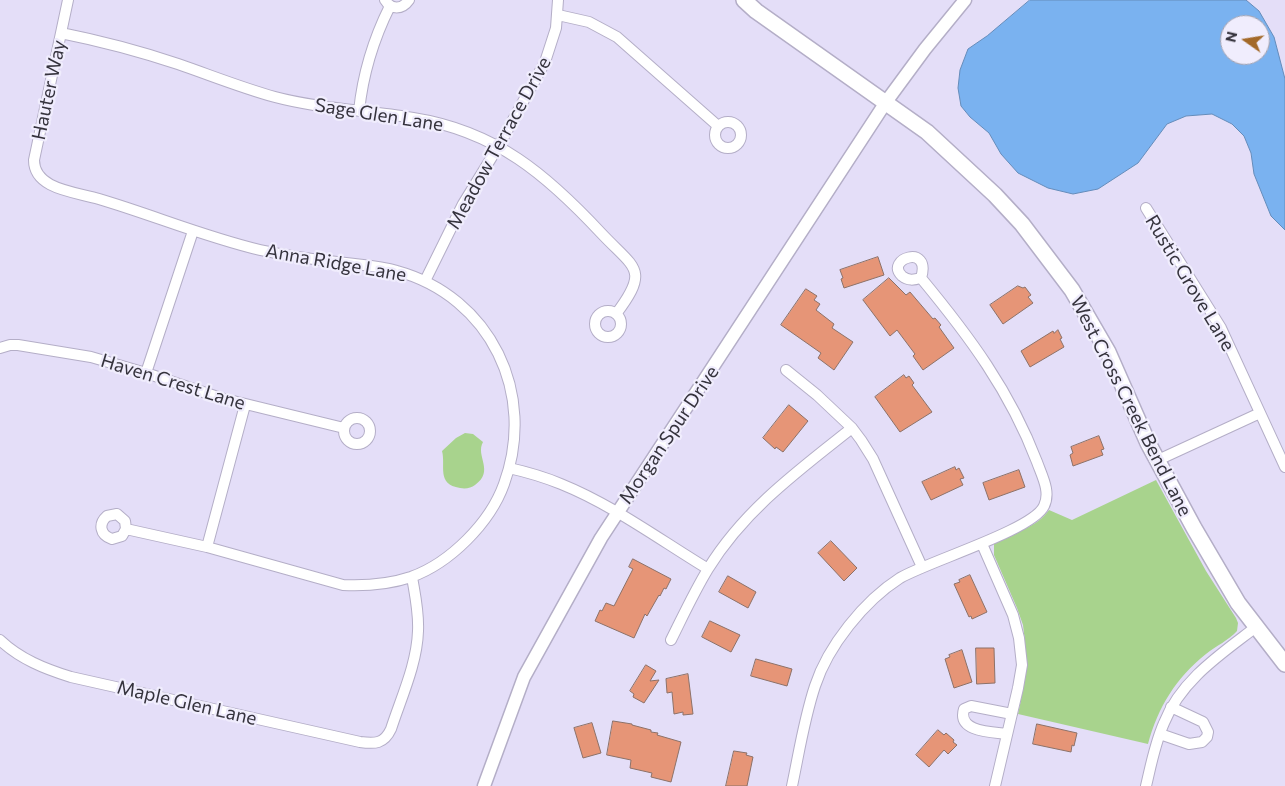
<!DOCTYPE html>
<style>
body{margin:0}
#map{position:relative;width:1285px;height:786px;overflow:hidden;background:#e4def8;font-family:Commissioner,sans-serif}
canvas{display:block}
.north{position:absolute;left:1220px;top:15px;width:50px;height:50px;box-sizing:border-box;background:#f0edfd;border:1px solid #a5a3b0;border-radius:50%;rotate:283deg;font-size:14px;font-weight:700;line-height:20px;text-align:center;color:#35333d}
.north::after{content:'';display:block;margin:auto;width:18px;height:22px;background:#a36929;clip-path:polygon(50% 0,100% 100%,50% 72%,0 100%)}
</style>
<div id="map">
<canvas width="1285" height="786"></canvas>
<div class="north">N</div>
</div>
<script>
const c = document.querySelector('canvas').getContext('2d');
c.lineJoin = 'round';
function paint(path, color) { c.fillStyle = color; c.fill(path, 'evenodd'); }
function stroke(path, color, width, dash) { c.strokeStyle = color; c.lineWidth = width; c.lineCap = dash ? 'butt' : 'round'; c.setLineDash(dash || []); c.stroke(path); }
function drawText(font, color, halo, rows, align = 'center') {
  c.font = font + ' Commissioner,sans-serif'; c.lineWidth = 4.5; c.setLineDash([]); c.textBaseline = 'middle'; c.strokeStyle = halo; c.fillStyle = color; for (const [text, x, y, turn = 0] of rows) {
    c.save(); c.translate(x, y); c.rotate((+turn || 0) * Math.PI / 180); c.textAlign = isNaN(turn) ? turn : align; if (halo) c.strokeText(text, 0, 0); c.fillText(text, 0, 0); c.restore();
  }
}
const green = new Path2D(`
 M465,433l8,1 10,8c-8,14 12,29 -8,43 -4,3 -9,4 -15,3 -24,-4 -14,-22 -18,-37l14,-13z
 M1156,480l50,91 30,47 2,5 -1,8c-8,9 -21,15 -31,23 -30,24 -48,53 -58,90l-130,-30 7,-34 1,-20 -1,-18 -2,-17 -6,-17 -23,-53v-11l4,-4c18,-8 39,-13 51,-30l23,10z`);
const water = new Path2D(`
 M1030,0h216l13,11 15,26 11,42v151l-14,-14 -17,-42 -3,-21 -7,-17 -12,-12 -20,-10 -26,2 -19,8 -29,39 -40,26 -25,5 -25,-6 -30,-15 -17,-19 -12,-21 -19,-16 -9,-11 -3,-18 2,-18 8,-21 19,-13zM1230,25h30v30h-30z`);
const building = new Path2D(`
 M878,257l6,18 -40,13 -3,-9 2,-1 -3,-8z
 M889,278l17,17 4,-3 23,27 2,-1 6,7 -2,2 15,21 -31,22 -10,-14 2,-2 -18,-24 -7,6 -27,-36z
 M1018,286l5,2 2,-1 6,8 -3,2 5,6 -30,21 -13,-19z
 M806,289l11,7 -3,4 6,4 -4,6 18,14 -2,4 21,14 -19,28 -16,-12 3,-5 -40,-28z
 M1058,330l4,8 -2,1 4,8 -34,20 -9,-16 32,-20 1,2z
 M904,375l2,3 3,-2 5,7 -2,2 20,27 -32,20 -25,-35z
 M789,405l19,16 -25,31 -7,-5 -1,2 -12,-11z
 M1099,436l5,13 -3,1 2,5 -30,11 -3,-11 3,-2 -2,-6z
 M955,467l1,3 3,-2 5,10 -4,1 3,6 -32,15 -9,-18z
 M1019,470l6,17 -36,13 -6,-17z
 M831,541l26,27 -13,13 -26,-28z
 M633,559l38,20 -5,10 -2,-1 -4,8 -1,-1 -12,21 -2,-2 -11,24 -39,-17 5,-11 2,1 4,-8 8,3 19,-37 -4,-2z
 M970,575l17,37 -15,7 -1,-3 -2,1 -15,-33 6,-2 -1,-2z
 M728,576l28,16 -8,16 -29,-16z
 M710,621l30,14 -9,17 -29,-15z
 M976,648h18l1,35 -18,1z
 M962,650l10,32 -18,6 -9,-29 5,-2 -1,-2z
 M756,659l36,10 -5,17 -36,-10z
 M646,665l10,6 -6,10 9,-1 -15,23 -11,-6 1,-3 -4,-3z
 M688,674l5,40 -10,1v-3l-9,2 -2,-22 -5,1 -1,-14z
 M613,721l19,3v1l19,5v2l7,1 -1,2 24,7 -10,40 -20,-5 1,-4 -22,-5 1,-8 -24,-5z
 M592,723l9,30 -18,5 -9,-30z
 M1037,724l40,9 -3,13 -2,-1 -1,7 -38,-8z
 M938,730l6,5 2,-2 8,7 -1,2 4,3 -9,9 -4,-4 -15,17 -13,-12z
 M734,751l13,2 -1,2 7,2 -6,29h-21z`);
const minor = new Path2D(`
 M68,0l-34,160c0,30 43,32 65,39 54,16 106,38 161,51 28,6 57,10 86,13 17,2 35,3 51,8 94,26 140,123 107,213 -14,39 -54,79 -93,93 -21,7 -46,9 -68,8l-136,-38 -81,-18 -1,-8 -8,-7 -10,2c-9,8 -7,19 5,23l10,-3 4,-7
 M385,0c6,10 17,10 24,0
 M558,15l31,7 28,15 101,89
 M61,33c40,8 78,18 117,31 32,11 64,24 97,33 45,12 92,13 138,21 83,13 134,57 189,116 33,35 48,35 14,80
 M359,111c4,-38 14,-71 31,-105
 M715 135a13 13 0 1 1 26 0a13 13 0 1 1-26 0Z
 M1146,208l75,120 64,139
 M425,281l38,-77 35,-57 47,-85 11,-34 2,-28
 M595 324a13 13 0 1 1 26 0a13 13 0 1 1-26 0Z
 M0,348l10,-3h8l73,12 55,16 75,25 123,30
 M786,370l31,25 35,33 9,12 12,19 49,108
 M146,373l47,-142
 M344 431a13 13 0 1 1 26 0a13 13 0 1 1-26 0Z
 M1158,460l102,-47
 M509,468c18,4 35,9 52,16 52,21 99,56 147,85
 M982,544l31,71 6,23 3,27 -4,23 -23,98
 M207,547l38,-142
 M0,640c20,19 45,29 71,37l289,65c15,2 24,2 31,-13 10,-31 26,-65 27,-98 1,-19 -3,-36 -6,-54
 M671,640c12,-24 23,-48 37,-71 36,-59 91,-99 144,-141
 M1007,734c-16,-2 -50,-2 -43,-25l7,-3 41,8
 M1160,734l29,10 13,-2 5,-5 1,-5 -5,-10 -32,-15
 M792,786c7,-33 12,-67 23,-100 13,-40 49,-85 85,-108 29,-17 133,-48 144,-72 7,-14 -2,-30 -7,-44 -27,-71 -68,-126 -116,-184 11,-35 -37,-19 -19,-2 6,5 12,4 19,2
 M1146,786c5,-21 9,-43 18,-63 17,-43 57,-69 92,-96`);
const tertiary = new Path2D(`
 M484,786l40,-109 77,-139 285,-436 39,-53 40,-49`);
const secondary = new Path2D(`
 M744,0l12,11 171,121 68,63 27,29 50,66 36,62 40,91 46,85 44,75 47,61`);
const streetNames = [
 ["Hauter Way",49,90,-78],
 ["Sage Glen Lane",379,115,9],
 ["Meadow Terrace Drive",499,143,-61],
 ["Anna Ridge Lane",336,263,10],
 ["Rustic Grove Lane",1190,283,59],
 ["Haven Crest Lane",173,382,17],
 ["West Cross Creek Bend Lane",1131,406,63],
 ["Morgan Spur Drive",669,435,-56],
 ["Maple Glen Lane",187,703,13]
];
paint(green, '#a8d38d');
paint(water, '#7ab2f0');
stroke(water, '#658cba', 1);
paint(building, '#e69577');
stroke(building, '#8c7168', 1);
stroke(minor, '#b4aec7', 12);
stroke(tertiary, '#b4aec7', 15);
stroke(secondary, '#b4aec7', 18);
stroke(minor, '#fff', 10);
stroke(tertiary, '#fff', 12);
stroke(secondary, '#fff', 15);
drawText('19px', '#35333d', '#f0edfd', streetNames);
</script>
